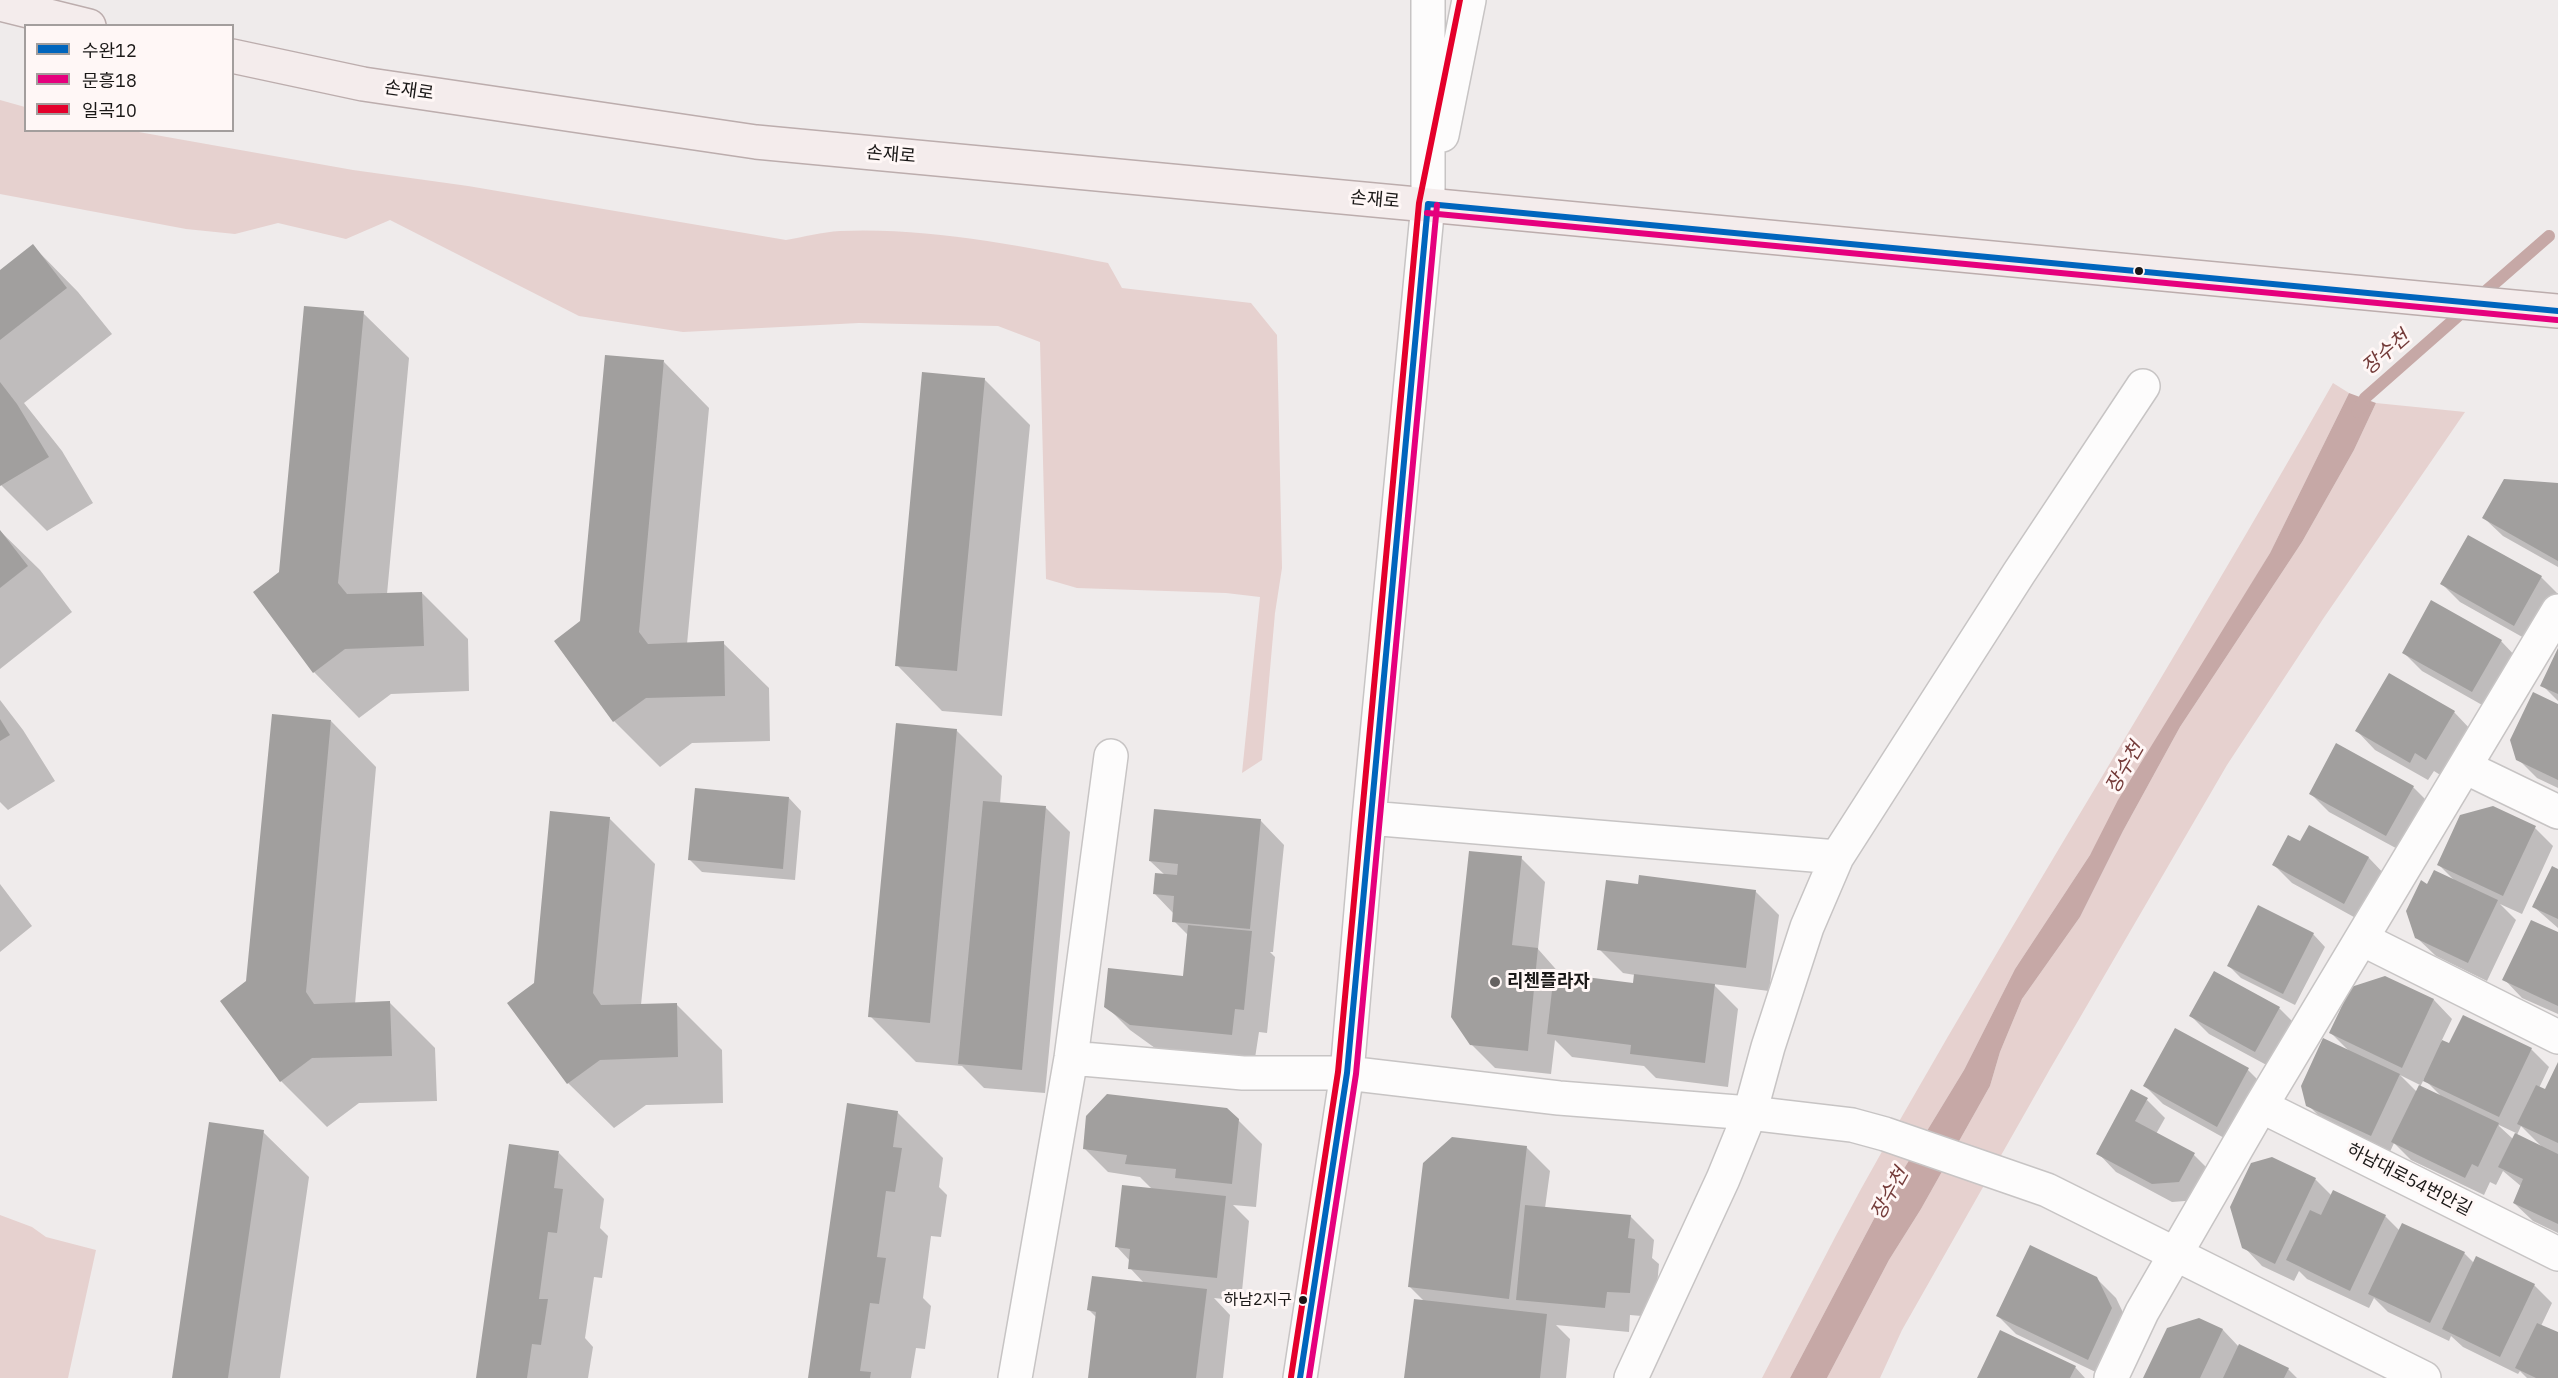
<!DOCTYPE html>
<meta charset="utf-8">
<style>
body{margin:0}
#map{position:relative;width:2558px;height:1378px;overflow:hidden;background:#efebeb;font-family:"IBM Plex Sans","Noto Sans KR",sans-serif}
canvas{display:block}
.legend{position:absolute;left:24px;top:24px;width:210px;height:108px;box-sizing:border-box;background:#fff7f6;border:2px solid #a39e9d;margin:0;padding:8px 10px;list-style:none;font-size:18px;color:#1a1817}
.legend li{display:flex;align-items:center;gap:12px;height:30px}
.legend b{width:30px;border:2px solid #a39e9d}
</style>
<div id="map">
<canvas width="2558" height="1378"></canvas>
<ul class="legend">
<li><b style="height:8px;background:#0065bd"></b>수완12</li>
<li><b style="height:8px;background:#e5007d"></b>문흥18</li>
<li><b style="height:8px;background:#e4002b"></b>일곡10</li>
</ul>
</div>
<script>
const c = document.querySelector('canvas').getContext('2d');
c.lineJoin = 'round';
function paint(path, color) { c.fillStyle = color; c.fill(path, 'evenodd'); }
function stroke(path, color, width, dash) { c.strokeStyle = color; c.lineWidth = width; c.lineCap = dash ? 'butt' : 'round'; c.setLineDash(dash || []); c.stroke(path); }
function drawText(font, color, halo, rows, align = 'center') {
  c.font = font + ' "IBM Plex Sans","Noto Sans KR",sans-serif'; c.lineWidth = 6; c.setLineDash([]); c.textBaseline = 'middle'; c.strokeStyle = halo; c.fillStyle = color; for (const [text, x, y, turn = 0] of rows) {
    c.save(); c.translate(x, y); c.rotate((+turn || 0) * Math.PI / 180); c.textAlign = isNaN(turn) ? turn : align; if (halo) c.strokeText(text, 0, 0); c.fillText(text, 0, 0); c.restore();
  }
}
const green = new Path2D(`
 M0,100l25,7 1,23 107,1 220,39 115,16 318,54c18,-3 36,-8 54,-9 87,-4 183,15 268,32l14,25 129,15 26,32 5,233 -7,45 -13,147 -20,13 18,-176 -34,-4 -149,-5 -31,-9 -6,-237 -42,-16 -139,-3 -176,9 -104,-16 -189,-96 -44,19 -68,-16 -43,11 -49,-5 -186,-35z
 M2333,383l16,10 -79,160 -180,302 -75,114 -51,101 -87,143 -87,165h-28c33,-63 65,-127 99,-189 152,-272 319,-535 472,-806z
 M2376,403l89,9 -142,207 -96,146 -177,304 -148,261 -22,48h-53l62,-118 32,-51 69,-123 10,-34 22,-53 58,-82 43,-86 57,-104 122,-185 52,-92z
 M0,1215l32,12 14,10 50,13 -28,128h-68z`);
const water = new Path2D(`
 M2349,393l27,10 -22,47 -52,92 -122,185 -57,104 -43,86 -58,82 -22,53 -10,34 -69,123 -32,51 -62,118h-37l87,-165 87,-143 51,-101 75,-114 28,-55 152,-247z`);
const shadow = new Path2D(`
 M33,246l45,46 34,42 -88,69 38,48 31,52 -46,28 -47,-47v-212z
 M363,313l46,45 -22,236 35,-1 46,46 1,52 -78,3 -32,24 -45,-46 -33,-99z
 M664,362l45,46 -22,236 36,-1 46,45 1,53 -78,2 -32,24 -46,-46 -58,-79 25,-20z
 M984,379l46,46 -28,291 -60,-5 -45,-46z
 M2558,484v83l-55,-31 -19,-18z
 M0,531l40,39 32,42 -72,57z
 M2541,577l17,17v4l-25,45 -73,-41 -18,-18z
 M2501,641l18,19 -28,50 -69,-39 -18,-18z
 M2558,651v50l-16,-16z
 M0,700l23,30 32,51 -47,29 -8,-8z
 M2558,706v82l-21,-10 -19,-19z
 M2454,712l18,19 -27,47 -11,-7 -6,9 -53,-30 -18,-19z
 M331,721l45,46 -21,237 35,-1 45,45 2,53 -78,2 -32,24 -46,-46 -33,-99z
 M956,730l46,46 -2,28 46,4 24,24 -25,261 -61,-5 -22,-22 -46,-4 -46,-46z
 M2413,787l18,18 -26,48 -76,-41 -18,-18z
 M789,798l12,13 -6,69 -93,-8 -13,-13z
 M609,818l46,46 -14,141 35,-1 46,46 1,53 -77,2 -32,23 -46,-45z
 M1261,821l23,24 -11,107h-3l5,5 -8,76 -8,-1 -4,26 -100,-10 -25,-18 -24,-24 78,-28 4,-43 -14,-14v-7l-20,-21 11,-18 -15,-14z
 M2309,827l60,31 18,19 -24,45 -71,-39 -18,-18 26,-22z
 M2535,828l18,18 -31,68 -22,-10 16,16 -29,61 -51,-25 -19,-18 11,-52 27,-5 -17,-17z
 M1521,858l24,24 -7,67 23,26 73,10 1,-10 -12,-2 -24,-24 41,-64 115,6 24,24 -10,76 -56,-7 25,25 -10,78 -72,-9 -12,-12 -72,-9 -17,-17 -4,34 -56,-6 -24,-24z
 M2558,871v57l-24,-21z
 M0,884l32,42 -32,26z
 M2313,934l12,13 -30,58 -54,-27 -13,-13z
 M2558,934v80l-36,-16 -18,-19z
 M2385,977l49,23 18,19 -11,23 9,3 81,4 18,18 -10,21 6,3 13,-26v168l-25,-12 -19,-18 8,-16 -19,-16 -7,14 -6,-3 -6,13 -73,-35 -17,-17 -5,11 -62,-30 -19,-19 41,-54 -18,-18zM2400,1075l20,10 -3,7zM2424,1079l17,17 -21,-9zM2499,1125l17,8 -3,6 -14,-13zM2521,1126l21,21 -25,-12z
 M2279,1008l18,18 -23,43 -65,-35 -18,-18z
 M2248,1070l18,18 -31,56 -72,-40 -18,-18z
 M2147,1100l18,18 -9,16 38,21 18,18 -14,27 -26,2 -56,-30 -18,-19z
 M897,1112l46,46 -4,29 8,8 -6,42 -10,-1 -8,62 8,8 -6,43 -9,-1 -5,30h-102z
 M1238,1120l24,24 -6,63 -23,-2 16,16 -8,80 -27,-3 16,17 -7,63h-133l7,-60 -8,-8 56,-26 -15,-16v-7l-13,-14 36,-57 -13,-13 -32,-5 -24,-24z
 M263,1132l46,45 -29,201h-106z
 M1526,1147l24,24 -5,37 85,8 24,24 -2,18 7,6 -5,53 -24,-2 -1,17 -73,-7 14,14 -4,39h-159l17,-77 -14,-14z
 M559,1153l45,46 -4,29 8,8 -6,42 -8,-1 -9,61 8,9 -5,31h-111z
 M2315,1179l17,17 53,20 15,15 64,22 11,11 59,21 18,18 -11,23 17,7v45h-31l-7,-7 -2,3 -55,-27 -12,-11 -2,5 -61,-29 -14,-14 -5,10 -62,-29 -8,-8 -5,10 -32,-15 -18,-19z
 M2097,1279l19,19 14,29 -24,50 -90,-43 -18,-18z
 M2199,1319l24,11 16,17 49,22 9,9h-152z
 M2075,1367l10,11h-106z`);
const stream = new Path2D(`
 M2479,297l70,-61
 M2357,412l8,-14 101,-89`);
const building = new Path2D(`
 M33,244l34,44 -67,52v-70z
 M304,306l60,5 -26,272 9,11 75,-2 2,54 -79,3 -32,24 -60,-81 26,-20z
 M605,355l59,5 -25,272 9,12 76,-3 1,55 -79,2 -33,24 -59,-81 26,-20z
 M922,372l63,6 -28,293 -62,-5z
 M0,382l17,22 32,53 -49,29z
 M2504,479l54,4v78l-76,-43z
 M0,530l28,36 -28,22z
 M2468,535l74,41 -28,50 -74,-42z
 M2431,600l71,40 -30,52 -70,-39z
 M2558,648v46l-18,-8z
 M2389,673l66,38 -29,49 -11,-7 -5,10 -55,-32z
 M2533,692l25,12v76l-42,-20 -6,-20z
 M272,714l59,6 -25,272 8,12 76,-3 2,55 -80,2 -32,24 -60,-81 26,-20z
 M0,719l10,16 -10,6z
 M896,723l61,6 -27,294 -62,-6z
 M2336,743l78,43 -28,50 -77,-42z
 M695,788l94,9 -6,72 -95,-9z
 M983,801l63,5 -24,264 -64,-6z
 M2493,806l43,20 -33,70 -66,-31 23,-50z
 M1154,809l107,10 -11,110 -78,-7 2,-26 -21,-2 2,-21 22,2 1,-11 -29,-3z
 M550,811l60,6 -17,176 8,12 76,-2 1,54 -78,3 -33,24 -60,-81 27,-20z
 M2309,825l60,32 -25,47 -72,-39 16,-30 12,6z
 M1469,851l53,5 -10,89 26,3 -10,103 -58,-6 -19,-28z
 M2552,866l6,3v50l-26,-12z
 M2434,870l64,30 -30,63 -53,-25 -9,-27 15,-31 6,4z
 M1639,875l117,15 -10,78 -149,-18 9,-70 32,4z
 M2258,905l56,28 -31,61 -56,-28z
 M2531,920l27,12v74l-56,-26z
 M1188,925l64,6 -8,79 -9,-1 -3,26 -102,-10 -26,-18 4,-39 75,8z
 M2214,971l66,36 -25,45 -66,-36z
 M1554,973l79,10 1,-9 81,10 -10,79 -75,-9 1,-9 -84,-11z
 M2385,976l49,23 -32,69 -73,-35 22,-46z
 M2463,1015l69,33 -33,69 -76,-36 19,-41 7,3z
 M2175,1028l74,40 -32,59 -74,-41z
 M2323,1038l77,36 -29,62 -65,-30 -5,-20z
 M2558,1062v81l-41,-19 19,-39 9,4z
 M2419,1085l80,38 -21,44 -6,-3 -7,14 -74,-36z
 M2131,1089l17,9 -13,23 60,32 -16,29 -27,2 -56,-30z
 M1107,1094l120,14 12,11 -7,65 -57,-6 1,-9 -51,-5 2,-9 -44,-6 3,-33z
 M847,1103l51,8 -5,36 9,1 -7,44 -9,-1 -9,66 9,1 -7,46 -9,-1 -10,68 11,1 -1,6h-62z
 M209,1122l55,8 -36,248h-56z
 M2515,1133l43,21v70l-45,-21 10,-24 -25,-12z
 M1452,1137l75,9 -18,153 -101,-12 15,-124z
 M509,1144l50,7 -5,37 9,1 -6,44 -9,-1 -9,67h9l-7,46 -9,-1 -5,34h-51z
 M2272,1157l44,21 -41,86 -33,-16 -12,-41 21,-44z
 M1122,1185l104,11 -9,82 -89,-9 2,-20 -15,-2z
 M2333,1190l53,25 -36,76 -64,-31 24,-50 11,5z
 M1525,1205l106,10 -3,23 7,1 -5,54 -23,-1 -2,16 -89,-8z
 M2402,1223l63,29 -35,71 -62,-29z
 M2030,1245l67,32 15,31 -24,52 -92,-44z
 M2476,1256l59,28 -35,73 -58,-28z
 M1092,1276l115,13 -11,89h-108l8,-66 -9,-2z
 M1414,1299l133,15 -7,64h-136z
 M2199,1318l24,11 -23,49h-57l24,-50z
 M2537,1323l21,9v46h-22l-21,-10z
 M2000,1330l76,36 -6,12h-93z
 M2239,1344l50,24 -5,10h-61z`);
const minor = new Path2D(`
 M1442,135l27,-135
 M2465,767l93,45
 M1369,818l468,39
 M2362,939l196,98
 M1071,1058l172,15h104l212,25 191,15 102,12 33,9 162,56 377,188
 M2261,1106l297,148
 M1015,1378l56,-320 40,-302
 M1300,1378l47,-305 22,-255 59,-614v-204
 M1631,1378l92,-199 27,-66 18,-66 39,-120 30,-70 182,-284 124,-187
 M2111,1378l31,-66 119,-206 297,-495`);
const major = new Path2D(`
 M0,4l89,22
 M232,56l131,28 393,58 1802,169`);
const bus1 = new Path2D(`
 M1428,204l1130,107
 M1300,1378l47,-305 81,-869`);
const bus2 = new Path2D(`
 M1427,213l1130,107
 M1309,1378l47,-304 81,-869`);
const bus3 = new Path2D(`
 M1291,1377l47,-305 81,-869 41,-203`);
const markers = [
 [2139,271,5,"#1a1817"],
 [1495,982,6,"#656261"],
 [1303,1300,5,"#1a1817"]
];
const busNames = [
 ["하남2지구",1292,1300]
];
const streetNames = [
 ["손재로",409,91,8],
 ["손재로",891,155,5],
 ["손재로",1375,200,5],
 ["하남대로54번안길",2409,1180,27]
];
const poiNames = [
 ["리첸플라자",1507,982]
];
const waterNames = [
 ["장수천",2386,353,-41],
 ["장수천",2125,768,-60],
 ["장수천",1890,1194,-61]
];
paint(green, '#e6d1cf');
paint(water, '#c6a8a6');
paint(shadow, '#0003');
stroke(stream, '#c6a8a6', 12);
paint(building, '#a19f9e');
stroke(minor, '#c7c4c4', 36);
stroke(major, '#bcadad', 36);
stroke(minor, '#fdfcfc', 33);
stroke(major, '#f4ecec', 33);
stroke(bus1, '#0065bd', 6);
stroke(bus2, '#e5007d', 6);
stroke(bus3, '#e4002b', 6);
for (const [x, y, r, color] of markers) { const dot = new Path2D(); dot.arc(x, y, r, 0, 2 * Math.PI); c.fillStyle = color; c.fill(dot); stroke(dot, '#fff7f6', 2); }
drawText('16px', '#1a1817', '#fff7f6', busNames, 'right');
drawText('18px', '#1a1817', '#fff7f6', streetNames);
drawText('bold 18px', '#1a1817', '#fff7f6', poiNames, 'left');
drawText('italic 20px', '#743b39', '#fff7f6', waterNames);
</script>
